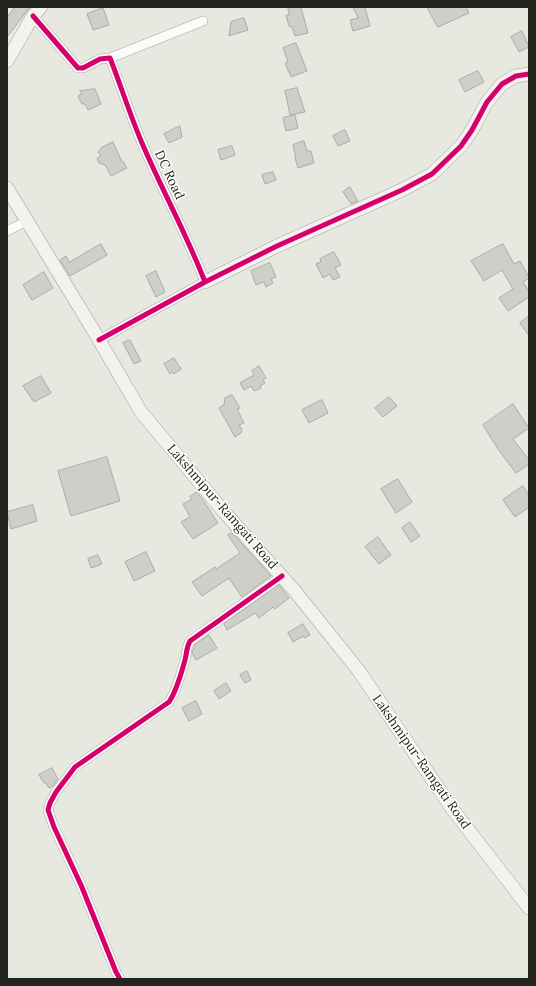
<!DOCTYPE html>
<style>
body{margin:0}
#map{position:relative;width:536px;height:986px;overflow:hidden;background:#e7e9e0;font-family:Lora,serif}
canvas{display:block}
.frame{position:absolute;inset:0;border:8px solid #23241e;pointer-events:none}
</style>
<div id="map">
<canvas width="536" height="986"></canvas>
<div class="frame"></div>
</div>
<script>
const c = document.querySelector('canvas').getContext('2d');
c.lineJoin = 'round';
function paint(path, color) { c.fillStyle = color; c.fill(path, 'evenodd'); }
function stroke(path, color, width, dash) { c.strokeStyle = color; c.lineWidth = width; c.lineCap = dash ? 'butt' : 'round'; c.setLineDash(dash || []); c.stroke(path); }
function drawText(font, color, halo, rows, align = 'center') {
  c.font = font + ' Lora,serif'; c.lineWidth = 3; c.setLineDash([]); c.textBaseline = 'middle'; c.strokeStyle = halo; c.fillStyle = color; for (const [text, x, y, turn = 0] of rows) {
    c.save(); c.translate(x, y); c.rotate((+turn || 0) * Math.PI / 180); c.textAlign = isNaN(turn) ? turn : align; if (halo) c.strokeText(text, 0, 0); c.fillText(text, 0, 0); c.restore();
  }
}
const building = new Path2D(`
 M15,7h15l-23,30v-19z
 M288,7h13l7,26 -13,3 -3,-9 -3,-1 -3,-11h3z
 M353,7h12l5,19 -17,5 -3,-11 8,-2z
 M427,7h39l3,6 -31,14z
 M103,8l6,17 -16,5 -6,-16z
 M244,18l4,12 -19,6 2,-14z
 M522,31l7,16 -10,5 -8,-15z
 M296,43l11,28 -16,6 -6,-14 3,-1 -5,-14z
 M478,71l6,11 -19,10 -6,-12z
 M297,88l8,24 -15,3 -5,-24z
 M95,89l6,15 -13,6 -3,-6h-3l-4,-8 4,-2 -2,-3z
 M295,115l3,13 -12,3 -3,-13z
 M180,126l2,11 -13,6 -5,-9z
 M345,130l5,11 -12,5 -5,-10z
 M304,141l3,10h4l3,12 -16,5 -3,-10h1l-3,-13z
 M113,142l9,20 1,-1 4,7 -16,8 -6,-11 -6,-2 -2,-5 4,-2 -3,-4 3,-4z
 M232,146l3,9 -14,5 -3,-10z
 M273,172l3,8 -11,4 -3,-9z
 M350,187l8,14 -7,3 -8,-12z
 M101,244l6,11 -37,21 -10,-16 6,-4 3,6z
 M503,244l11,20 6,-3 9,16v1l-6,4 6,9v6l-21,14 -9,-13 14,-9 -11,-19 -18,11 -13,-20z
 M334,252l7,13 -6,3 5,9 -7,3 -3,-6 -7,4 -7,-14 5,-2 -1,-3z
 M270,263l6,14 -5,2 2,4 -7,4 -2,-5 -8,3 -5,-14z
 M156,271l9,21 -9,5 -10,-21z
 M44,272l9,16 -21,12 -9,-15z
 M529,316v20l-9,-13z
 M130,340l11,21 -7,3 -11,-21z
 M174,358l7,11 -7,5 -1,-2 -3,2 -6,-10z
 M259,366l7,12 -3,2 2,3 -5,3 1,2 -7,3 -3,-5 -7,4 -4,-7 14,-8 -2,-4z
 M41,376l10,17 -17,9 -11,-16z
 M232,395l8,13 -3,1 7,14 -5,2 3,5 -1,3 -6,4 -16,-29 5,-3 1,-7z
 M389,397l8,9 -14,11 -8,-9z
 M322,400l6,13 -19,10 -7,-13z
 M513,404l16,24 -16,11 16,21v4l-13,9 -18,-24 -15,-24z
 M107,457l13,44 -49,15 -13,-45z
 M398,479l14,23 -16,11 -15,-24z
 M523,486l6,9v12l-14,10 -12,-17z
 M197,492l6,8 15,23 -25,16 -12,-17 9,-5 -7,-13 9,-5 -2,-2z
 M33,505l4,16 -26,8 -4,-17z
 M410,522l10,14 -9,6 -9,-14z
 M232,533l39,43 -29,21 -13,-19 -27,18 -10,-14 23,-15 1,2 24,-16 -12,-18z
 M378,537l13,18 -12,9 -14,-17z
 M146,552l9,19 -21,10 -9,-19z
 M98,555l4,9 -11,4 -3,-9z
 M279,585l10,13 -14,11 -2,-2 -14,11 -4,-5 -28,17 -3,-6z
 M303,624l7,11 -6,3 -1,-2 -10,6 -5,-9z
 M209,635l8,13 -21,12 -4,-7 3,-8z
 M247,671l4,9 -6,3 -5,-8z
 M226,683l5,8 -12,8 -5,-8z
 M196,701l6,13 -13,7 -7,-13z
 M52,768l6,11 -5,7 -4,2 -3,-5h-2l-5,-8z`);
const street = new Path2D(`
 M33,16l45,52h5l17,-9 10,-1c11,28 20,57 32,85 20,47 45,92 63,139l-106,58
 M110,58l93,-37
 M7,231l20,-10
 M120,979l-4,-7 -35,-87 -27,-58 -6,-17 2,-7 6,-11 19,-25 94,-65c8,-12 12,-28 16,-42 2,-7 1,-12 5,-19l92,-65`);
const secondary = new Path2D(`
 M7,61l26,-45 8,-9
 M7,188l88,145 46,79 84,101 69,77 65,81 94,139 76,98
 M205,282l72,-36 125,-56 30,-16 29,-28 11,-16 15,-28 15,-18 14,-8 13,-2`);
const cycleway = new Path2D(`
 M33,16l45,52h5l17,-9 10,-1c11,28 20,57 32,85 20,47 45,92 63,139l-106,58
 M205,282l72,-36 125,-56 30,-16 29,-28 11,-16 15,-28 15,-18 14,-8 13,-2
 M120,979l-4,-7 -35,-87 -27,-58 -6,-17 2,-7 6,-11 19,-25 94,-65c8,-12 12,-28 16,-42 2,-7 1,-12 5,-19l92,-65`);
const streetNames = [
 ["DC Road",169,175,65],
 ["Lakshmipur-Ramgati Road",222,507,49],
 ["Lakshmipur-Ramgati Road",421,762,55]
];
paint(building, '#cdd0c9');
stroke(building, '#a9aca5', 1);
stroke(street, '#a6a7a0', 10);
stroke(secondary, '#a6a7a0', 14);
stroke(street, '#fbfcfa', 9);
stroke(secondary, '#f3f2ee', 13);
stroke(cycleway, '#d6006c', 5);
drawText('13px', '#23241e', '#fff', streetNames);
</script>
